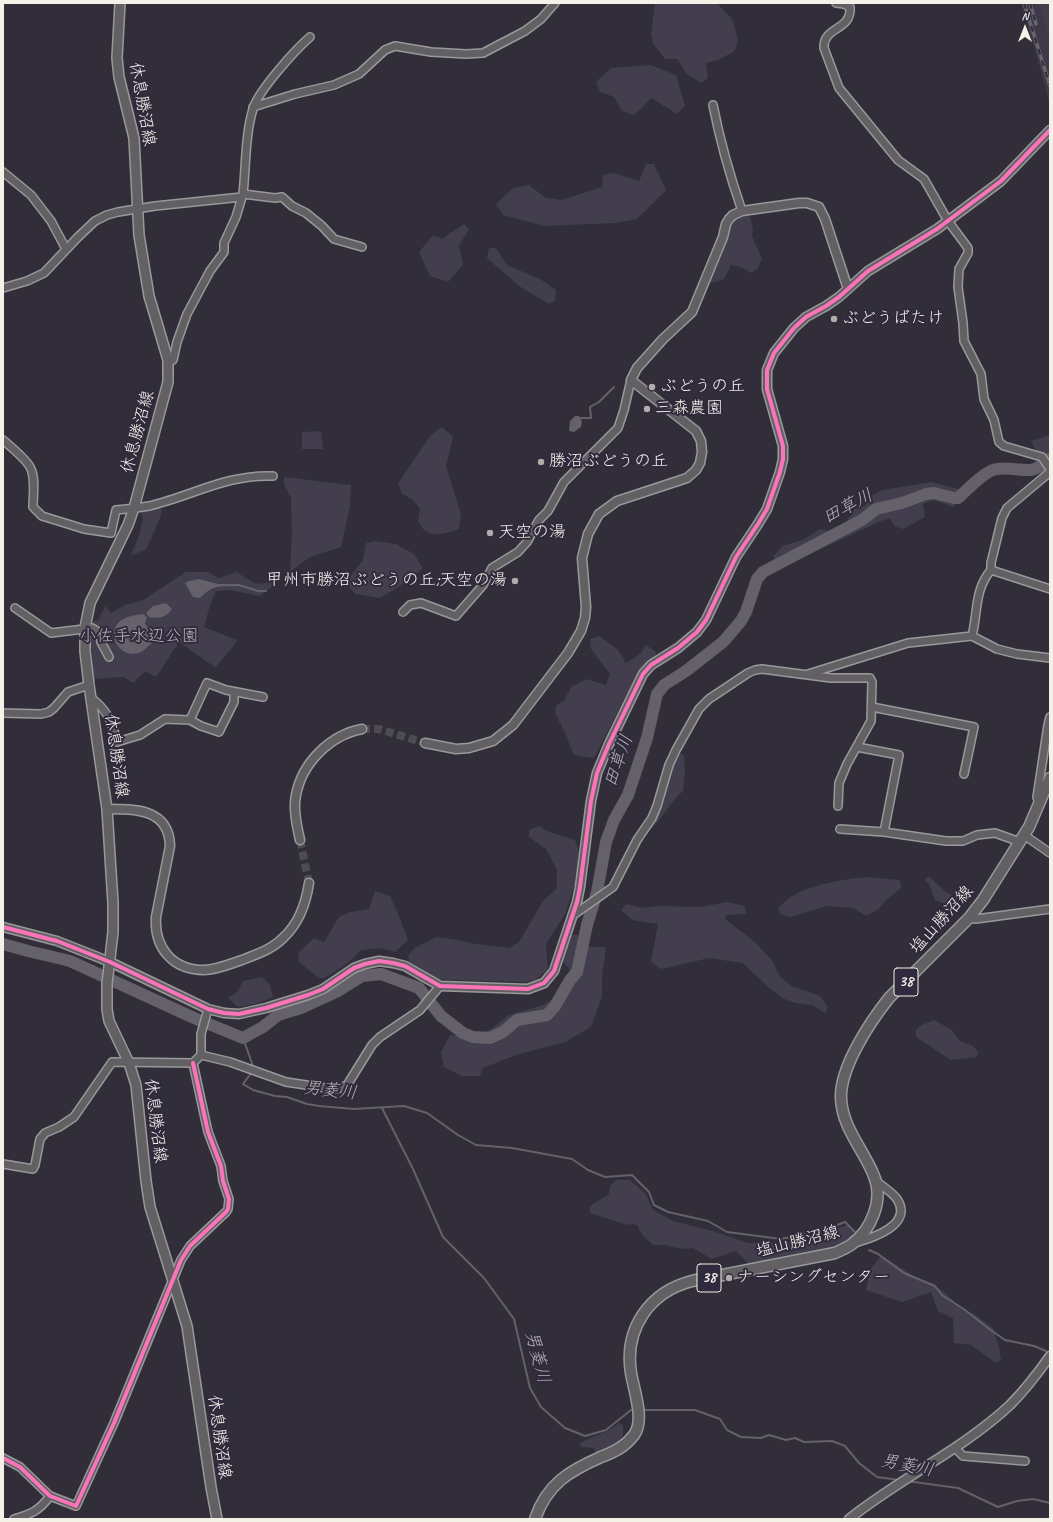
<!DOCTYPE html>
<meta charset="utf-8">
<style>
body{margin:0}
#map{position:relative;width:1053px;height:1522px;overflow:hidden;background:#312e39;font-family:Caveat,sans-serif}
canvas{display:block}
.frame{position:absolute;inset:0;border:4px solid #f4f1e8;pointer-events:none}
.north{position:absolute;left:1005px;top:8px;width:40px;height:40px;-webkit-text-stroke:3px #2f2a3d;paint-order:stroke;rotate:0deg;font-size:11px;font-weight:700;line-height:16px;text-align:center;color:#f4f1e8}
.north::after{content:'';display:block;margin:auto;width:14px;height:18px;background:#f4f1e8;clip-path:polygon(50% 0,100% 100%,50% 72%,0 100%)}
</style>
<div id="map">
<canvas width="1053" height="1522"></canvas>
<div class="frame"></div>
<div class="north">N</div>
</div>
<script>
const c = document.querySelector('canvas').getContext('2d');
c.lineJoin = 'round';
function paint(path, color) { c.fillStyle = color; c.fill(path, 'evenodd'); }
function stroke(path, color, width, dash) { c.strokeStyle = color; c.lineWidth = width; c.lineCap = dash ? 'butt' : 'round'; c.setLineDash(dash || []); c.stroke(path); }
function drawText(font, color, halo, rows, align = 'center') {
  c.font = font + ' Caveat,"Klee One",sans-serif'; c.lineWidth = 4; c.setLineDash([]); c.textBaseline = 'middle'; c.strokeStyle = halo; c.fillStyle = color; for (const [text, x, y, turn = 0] of rows) {
    c.save(); c.translate(x, y); c.rotate((+turn || 0) * Math.PI / 180); c.textAlign = isNaN(turn) ? turn : align; if (halo) c.strokeText(text, 0, 0); c.fillText(text, 0, 0); c.restore();
  }
}
const built = new Path2D(`
 M1021,3h17l2,6 10,36v61l-9,-35z`);
const green = new Path2D(`
 M655,3h62l15,16 6,20 -3,12 -17,9 -12,3 2,14 -6,6 -15,-9 -10,-15h-12l-12,-15 -2,-10z
 M1038,3h12v42l-10,-36z
 M651,65l25,10 9,31 -8,8 -26,-16 -11,12 -7,5 -11,-4 -8,-14 -14,-5 -4,-10 15,-14z
 M646,164h8l12,26 -29,29 -21,4 -72,3 -41,-11 -7,-11 17,-16 16,-3 17,13 16,2 40,-13 1,-12 11,-2 25,8z
 M743,216h7l3,13 -1,7 10,23 -4,9 -7,5 -10,-6 -10,-2 -7,14 -12,4 -3,-3 18,-41 3,-13 6,-8z
 M464,224l5,5 -10,17 4,19 -15,17 -18,-6 -11,-24 14,-17 10,4 7,-6z
 M489,248h7l11,17 33,14 16,11 -1,11 -6,3 -30,-18 -32,-28z
 M442,427l11,10 -7,29 15,48 -2,15c-10,4 -27,9 -36,0 -2,-2 -3,-6 -5,-8l2,-12 -8,-10 -10,-5 -4,-11 33,-48z
 M321,431l2,18h-21v-17z
 M1050,435v28l-5,-8 -8,-2 -6,-12z
 M284,477l67,8 -1,21 -9,41 -31,10 -20,15 2,-38 -1,-37 -7,-12z
 M932,482l27,7 3,10 -9,8 -19,-7 -11,4 2,13 -22,12 -9,-3 -4,-8 -9,3 -99,46 -9,-10 9,-11 21,-6 17,-11 11,2 12,-5 12,-17 10,-3 4,-9 13,-7z
 M157,506l5,4 -2,8 -14,32 -15,5 7,-16 5,-20 -3,-9z
 M375,541l21,3 18,10 9,14 -15,13 -28,17 -25,-4 -5,-6 -2,-9 15,-19 3,-17z
 M186,572h22l11,6 17,-6 20,12 21,-2 -17,14 -31,-6 -13,1 -6,14 -6,22 33,13c-5,11 -15,17 -21,28l-37,-26 -23,35 -11,-6 -12,12 -9,-6 -30,2 -4,-44 1,-12 8,-4 6,-13 6,7 14,-8 18,-5z
 M599,636l19,14 8,13 14,-9 6,-9 10,7v5l-13,10 -8,12 -41,79 -20,-3 -9,-22 -10,-20 1,-7 8,-5 7,-14 16,-8 19,6 4,-11 -19,-25 -1,-10z
 M678,752l6,3 1,18 -2,18c-13,11 -20,27 -33,39l-1,-3 11,-18 12,-42z
 M539,826l8,5 28,9 4,12 -4,32 -10,30 -19,30 2,26 -13,10 -9,2 -76,-2 -12,-1 -29,-18 -1,-6 7,-7 21,-11 23,3 10,3 40,5 10,-6 24,-41 14,-13v-18l-11,-21 -17,-12v-7z
 M929,876l17,16 13,7 3,9 -4,3 -13,-2 2,-4 -12,-5 -6,-16 -5,-4z
 M866,877l33,3 3,7 -17,14 -6,8 -13,7 -13,-8 -26,-2 -37,11 -9,-2 -3,-6c16,-23 61,-29 88,-32z
 M375,891l15,5 7,15 11,29 -13,12 -15,-4 -19,2c-11,13 -24,21 -39,29l-7,-4 -17,-14 1,-9 15,-14 10,4 15,-25 11,-5 19,-3z
 M728,902l17,4 1,8 -20,1 -1,4 30,23 17,18 8,17 12,9 28,10 8,11 -3,6 -13,-8 -17,-2 -13,-5 -15,-12 -24,-23 -34,-5 -48,11 -10,-7 7,-38 -26,-4 -11,-10 5,-6 16,4 15,-2 43,1z
 M571,935h7l10,12h18l-4,30v20l-11,30 -26,15 -49,13 -33,13 -3,8h-18l-18,-9 -3,-15 9,-17 27,-1 14,-5 18,-14 34,-10 25,-15 1,-22 -6,-6z
 M262,977l8,8 3,12 -18,7 -17,3 -10,-9 10,-7 5,-10z
 M934,1020l18,10 8,11 13,5 5,6 -1,5 -26,3 -35,-23v-8l8,-5z
 M616,1180h14l15,13 8,17 20,11 40,10 35,12 53,-1 28,-11 19,-6 6,4 -2,8 -16,10 -86,18 -14,-14 -24,8 -19,-11 -11,1 -17,-4h-12l-11,-10 -5,-10 -6,-1 -4,1 -37,-12v-7l19,-12 1,-8z
 M884,1257l25,16 34,18 20,19 11,4 19,14 6,19 2,13 -5,3 -25,-18 -17,-2 -1,-25 -15,-7 -7,-19 -29,10 -36,-12 4,-20 9,-12z
 M619,1423l4,2v15l-27,14 -2,-6 -13,-1 -1,-4c13,-7 28,-10 39,-20z`);
const water = new Path2D(`
 M575,416h4l3,6 -1,5 -7,5 -5,-1 1,-10z
 M199,579l19,5h21v2c-18,1 -25,-3 -39,12l-7,-1 -8,-14 4,-2z
 M166,603l6,6c-7,9 -13,10 -23,8l-3,-4 7,-7z
 M144,614l3,4 -2,5 7,14 -1,7c-3,2 -6,6 -10,8 -18,9 -37,-16 -21,-31 7,-5 16,-6 24,-7z`);
const stream = new Path2D(`
 M580,418h11l-1,-11 9,-5 15,-15
 M239,585l19,6h8
 M243,1038l11,31
 M252,1072l-9,12 10,6 22,6 12,1 20,7 12,2 35,3 50,-3 23,7 31,22 18,10 36,3 60,11 16,11 17,7 27,-2 17,17 5,13 14,7 40,9 19,11 54,7 46,-10 18,-7 11,11
 M382,1108l31,61 30,68 41,41 30,41 16,69 11,19 24,21 20,8 21,-6 25,-20h3
 M869,1250l9,4 26,19 31,13 7,9 23,15 23,18 17,12 29,6 12,5
 M641,1410h54l25,9 7,11 14,7 20,1 8,-3 17,5 9,-2 9,4 28,-1 13,5 14,17 18,14 22,3
 M907,1481l51,7 40,19 19,-6 16,-2 17,4`);
const river = new Path2D(`
 M3,944l25,7 42,10 124,57 49,20 20,-11 15,-12 23,-7 37,-17 24,-15 19,-2 38,14 22,28 22,17 10,4 17,1 13,-6 14,-12 30,-5 8,-9 15,-26 7,-8 10,-47 10,-33 9,-50 8,-22 14,-25 19,-57 10,-44 7,-9 22,-14 37,-29 18,-21 5,-9 11,-33 6,-7 99,-52 14,-11 26,-6 24,-9 8,-1 20,5h4c9,-8 25,-25 35,-28 12,-4 26,1 38,0 7,-1 13,-7 19,-11`);
const tertiaryTunnel = new Path2D(`
 M362,729h17l46,14
 M300,840l9,43`);
const minor = new Path2D(`
 M836,3l8,1 6,3c2,24 -27,19 -26,41l15,40 59,72 26,19 24,42 20,27v5l-9,16 -1,18 5,36 1,18 17,33 3,25 10,21 5,22 5,4 38,11 8,12
 M713,105c7,36 17,71 29,106
 M253,107l42,-13 39,-9 25,-11 26,-24 10,-4 36,6 35,2 17,-1 42,-22 16,-12 14,-16
 M3,172l28,23 20,26 15,28
 M243,194c3,-27 2,-59 10,-85 5,-18 42,-59 57,-72
 M3,288l24,-7 17,-8 34,-36 17,-16 12,-6 11,-3 37,-6 87,-9 1,-3 32,4 7,-1 10,9 14,7 16,13 12,13 28,8
 M168,362l5,-2 4,-18 10,-28 23,-43 14,-19v-9l12,-26 6,-20
 M3,440c8,7 22,18 27,27 6,10 3,28 3,40l9,9 42,13 27,4 5,-23c11,-1 22,-2 33,-4 43,-10 78,-32 124,-30
 M991,570v-7l11,-45 5,-10 43,-36
 M15,608l36,25 41,-5 8,5 1,9 8,15
 M403,612l7,-7 11,-2 35,13 27,-31 9,-17 26,-16 9,-10 12,-22 9,-9 16,-29 54,-54 6,-18 7,-30
 M972,636l25,13 20,5 33,4
 M808,674l100,-31 64,-7c6,-23 2,-46 19,-66l59,19
 M91,698c16,11 22,26 26,44l23,-7 25,-16 25,1 17,-37 19,7 37,7
 M872,707l102,20 -10,47
 M3,713l38,1 8,-2 5,-4 14,-16 21,-7
 M190,720l11,6 18,6 15,-30v-10
 M857,747l42,8 -15,77
 M1039,804l-2,-7 11,-72 2,-8
 M840,829l44,3 62,9h17l14,-6 18,-2 25,9
 M1024,835l26,18
 M572,916l41,-29 24,-47 15,-22 5,-12 12,-41 7,-15 23,-41 10,-10 39,-26 7,-3 7,-1 69,9h39l2,4 -1,39 -24,43 -8,19 -1,23
 M969,918l7,1 74,-10
 M201,1055l29,7 56,20 47,7 8,-1 6,-3 2,-3 23,-37 8,-8 40,-27 20,-24
 M3,1164l30,5 2,-4 5,-26 5,-6 14,-6 15,-10 38,-55 81,1 8,-8v-21l7,-25
 M855,1243c17,-5 59,-18 42,-44 -5,-7 -15,-13 -21,-18
 M955,1448l8,8 62,5
 M3,1458l17,9 30,29 26,10 38,-83 67,-163 9,-14 36,-34 2,-3 1,-10 -6,-18 -2,-15 -13,-34 -15,-69
 M14,1519c17,-5 25,-8 36,-23`);
const tertiary = new Path2D(`
 M425,743l31,6 13,-1 24,-7 20,-16 55,-72 13,-22 4,-13 1,-11 -4,-49 6,-24 11,-20 18,-13 70,-23 9,-8 4,-7 2,-11 -1,-11 -5,-10 -65,-51 6,-12 26,-29 29,-27 31,-75 3,-13 3,-5 4,-4 9,-4 57,-8h8l12,4 6,12 23,70
 M107,809c29,0 62,0 63,37l-14,71c-2,30 16,53 48,53 12,0 26,-6 38,-10 15,-6 31,-11 42,-23 16,-15 22,-34 25,-54
 M300,840c-3,-14 -7,-31 -4,-45 6,-32 34,-60 66,-66
 M3,927l54,14 53,21 98,47 16,4 15,1 27,-6 42,-13 15,-6 31,-21 11,-4 14,-3 14,2 12,3 35,20 88,3 16,-6 10,-12 23,-69 3,-15 11,-86 6,-28 12,-29 34,-70 8,-9 27,-17 19,-16 9,-12 30,-63 22,-33 9,-15 13,-37 3,-13v-13l-16,-57v-19l7,-17 20,-25 12,-11 20,-11 13,-9 29,-26 69,-42 64,-48 49,-51
 M849,1519c51,-41 113,-69 161,-114 15,-15 28,-32 40,-49`);
const secondary = new Path2D(`
 M120,3l-3,55 2,19 15,61 5,97 10,61 19,64v22l-34,126 -6,17 -38,78 -5,25v23l4,34 18,124 6,94v29l-6,52v25l2,12 20,42 7,22 10,96 4,26 37,119 24,161 6,32`);
const primary = new Path2D(`
 M535,1519c12,-35 34,-48 66,-62 13,-5 24,-10 33,-22 11,-15 0,-44 -3,-62 -7,-44 18,-81 61,-92l143,-28c6,-3 12,-5 17,-9 19,-14 32,-44 22,-68 -10,-26 -32,-48 -33,-78 -1,-31 29,-76 48,-100l80,-80 14,-18 46,-73 21,-49`);
const rail = new Path2D(`
 M1024,3l26,83
 M1030,3l6,21`);
const cycleway = new Path2D(`
 M3,927l54,14 53,21 98,47 16,4 15,1 27,-6 42,-13 15,-6 31,-21 11,-4 14,-3 14,2 12,3 35,20 88,3 16,-6 10,-12 23,-69 3,-15 11,-86 6,-28 12,-29 34,-70 8,-9 27,-17 19,-16 9,-12 30,-63 22,-33 9,-15 13,-37 3,-13v-13l-16,-57v-19l7,-17 20,-25 12,-11 20,-11 13,-9 29,-26 69,-42 64,-48 49,-51
 M3,1458l17,9 30,29 26,10 38,-83 67,-163 9,-14 36,-34 2,-3 1,-10 -6,-18 -2,-15 -13,-34 -15,-69`);
const markers = [
 [834,319,4,"#b0adab"],
 [652,387,4,"#b0adab"],
 [647,409,4,"#b0adab"],
 [541,462,4,"#b0adab"],
 [490,533,4,"#b0adab"],
 [515,581,4,"#b0adab"],
 [729,1278,4,"#b0adab"]
];
const shields = [
 [906,982,24],
 [709,1278,24]
];
const shieldNames = [
 ["38",906,982],
 ["38",709,1278]
];
const streetNames = [
 ["休息勝沼線",142,104,80],
 ["休息勝沼線",138,432,-75],
 ["休息勝沼線",116,756,82],
 ["塩山勝沼線",942,920,-48],
 ["休息勝沼線",155,1121,83],
 ["塩山勝沼線",798,1242,-14],
 ["休息勝沼線",219,1437,82]
];
const poiNames = [
 ["ぶどうばたけ",842,319],
 ["ぶどうの丘",660,387],
 ["三森農園",655,409],
 ["勝沼ぶどうの丘",549,462],
 ["天空の湯",498,533],
 ["甲州市勝沼ぶどうの丘;天空の湯",507,581,"right"],
 ["ナーシングセンター",737,1278]
];
const parkNames = [
 ["小佐手水辺公園",139,637]
];
const waterNames = [
 ["田草川",848,507,-28],
 ["田草川",619,761,-71],
 ["男菱川",330,1091,6],
 ["男菱川",537,1357,75],
 ["男菱川",907,1466,11]
];
paint(built, '#3e3948');
paint(green, '#423e4d');
paint(water, '#65616b');
stroke(stream, '#65616b', 2);
stroke(river, '#65616b', 12);
stroke(tertiaryTunnel, '#4e4b53', 8, [8, 4]);
stroke(minor, '#9a989b', 10);
stroke(tertiary, '#9a989b', 11);
stroke(secondary, '#9a989b', 12);
stroke(primary, '#9a989b', 13);
stroke(minor, '#626063', 7);
stroke(tertiary, '#626063', 8);
stroke(secondary, '#626063', 9);
stroke(primary, '#626063', 10);
stroke(rail, '#68666b', 3.5);
stroke(rail, '#2f2a3d', 2, [6]);
stroke(cycleway, '#fb73b8', 4);
for (const [x, y, r, color] of markers) { const dot = new Path2D(); dot.arc(x, y, r, 0, 2 * Math.PI); c.fillStyle = color; c.fill(dot); stroke(dot, '#2f2a3d', 1.5); }
for (const [x, y, w] of shields) { const box = new Path2D(); box.roundRect(x - w / 2, y - 14, w, 28, 3); c.fillStyle = '#2f2a3d'; c.fill(box); stroke(box, '#f4f1e8', 1); }
drawText('bold 16px', '#f4f1e8', null, shieldNames);
drawText('17px', '#f4f1e8', '#2f2a3d', streetNames);
drawText('17px', '#f4f1e8', '#2f2a3d', poiNames, 'left');
drawText('17px', '#b7b3b3', '#2f2a3d', parkNames);
drawText('italic 18px', '#b6b2b2', '#2f2a3d', waterNames);
</script>
